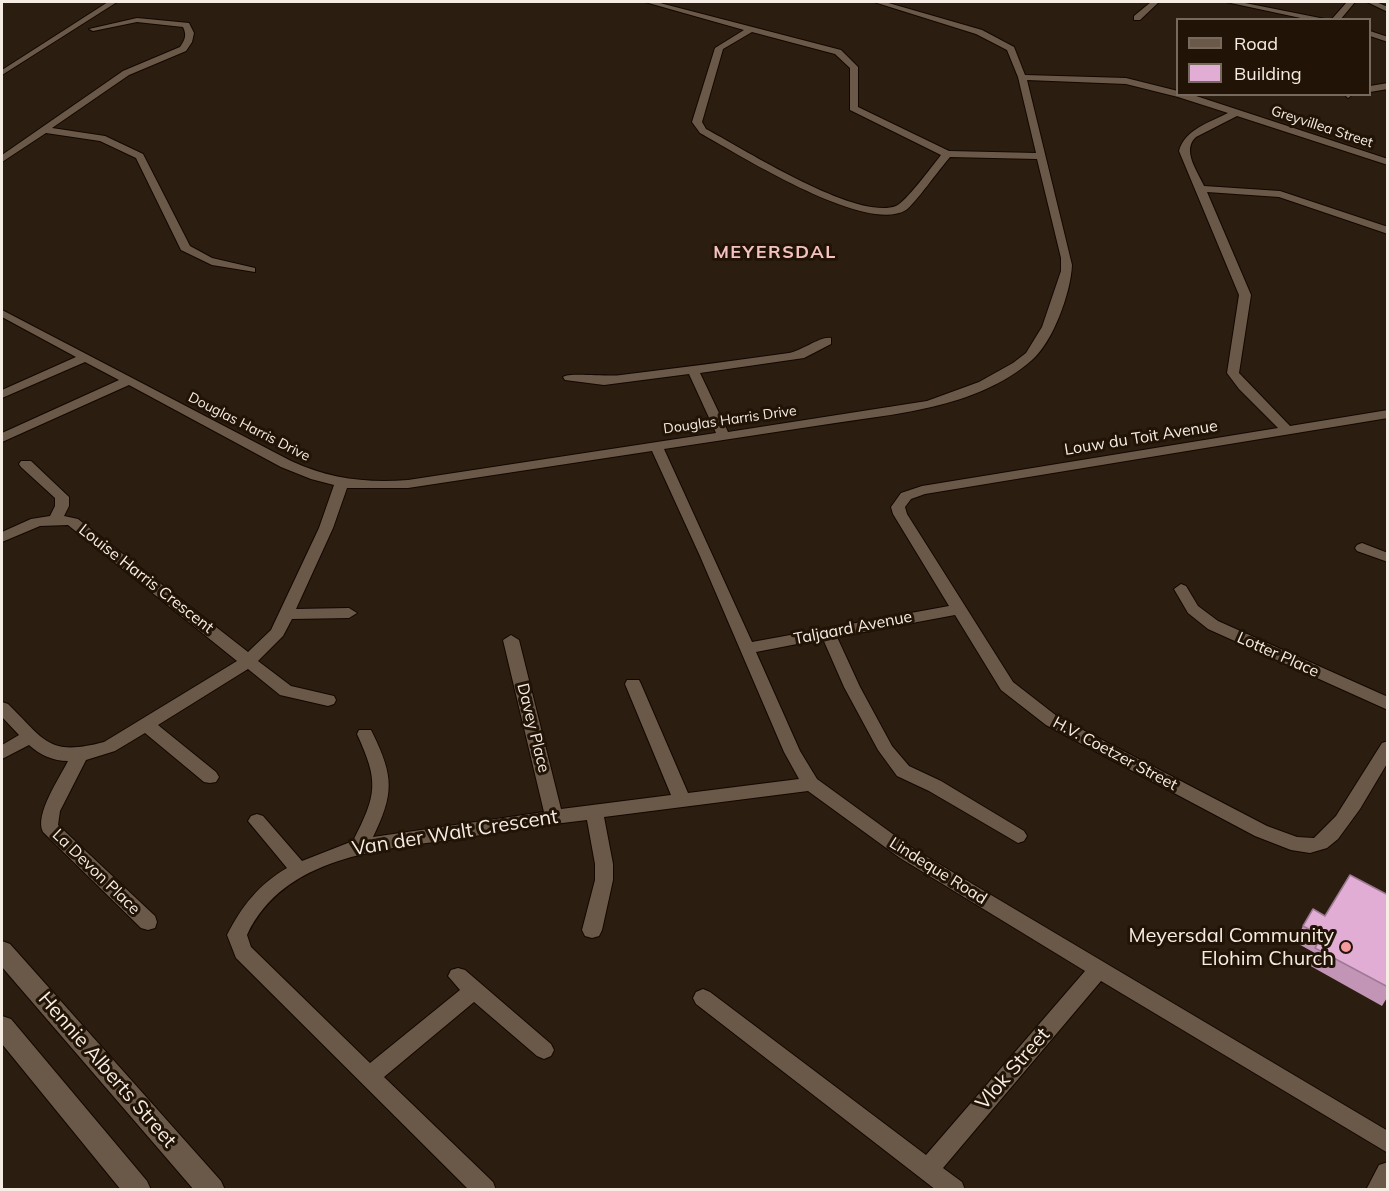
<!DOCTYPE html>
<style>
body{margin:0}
#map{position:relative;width:1389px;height:1191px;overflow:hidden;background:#2b1d0f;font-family:Mulish,sans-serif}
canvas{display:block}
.frame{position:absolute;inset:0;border:3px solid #f6ece3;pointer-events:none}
.legend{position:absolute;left:1176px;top:18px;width:195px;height:78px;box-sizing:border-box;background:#211406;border:2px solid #766a5e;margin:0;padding:8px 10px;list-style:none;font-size:18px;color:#f6ece3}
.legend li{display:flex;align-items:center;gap:12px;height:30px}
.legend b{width:30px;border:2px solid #766a5e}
</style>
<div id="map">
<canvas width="1389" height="1191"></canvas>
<div class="frame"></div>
<ul class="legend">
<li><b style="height:8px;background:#6a5949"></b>Road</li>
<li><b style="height:16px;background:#e1add5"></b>Building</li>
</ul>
</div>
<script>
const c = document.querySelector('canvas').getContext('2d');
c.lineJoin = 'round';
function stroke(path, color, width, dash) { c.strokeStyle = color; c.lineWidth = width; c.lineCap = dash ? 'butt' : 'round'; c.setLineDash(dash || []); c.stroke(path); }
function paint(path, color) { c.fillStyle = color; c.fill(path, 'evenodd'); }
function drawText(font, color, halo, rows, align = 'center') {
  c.font = font + ' Mulish,sans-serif'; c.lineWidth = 6; c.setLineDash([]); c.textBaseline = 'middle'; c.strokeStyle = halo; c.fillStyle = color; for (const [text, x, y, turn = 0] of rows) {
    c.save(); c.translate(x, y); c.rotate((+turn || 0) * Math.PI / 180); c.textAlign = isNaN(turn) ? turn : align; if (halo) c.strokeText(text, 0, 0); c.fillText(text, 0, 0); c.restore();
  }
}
const minor = new Path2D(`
 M108,2h9l-115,73v-5z
 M645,2h11l185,48 17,17v40l91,44 87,2 -18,-76 -11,-27 -31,-16 -102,-32h11l97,28 32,17 11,28 101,3 52,13v3h12l198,65v6l-151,-49 -41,21c-15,13 2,35 8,49l76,5 108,36v7l-109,-37 -72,-5 44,103 -12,78 51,53 98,-16v8l-463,76 -14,5 -6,8 2,7 106,168 45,35 209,109 30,11 17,1 22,-22 46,-73 6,-2v21l-28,47 -22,30 -11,9 -17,5 -19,-3 -36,-14 -209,-111 -45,-35 -46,-75 -118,22 23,50 32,59 17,20 32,15 83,50 3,5 -3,5 -6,2 -89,-52 -32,-15 -19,-26 -34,-63 -21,-48 -67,13 44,99 17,28 95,69 476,283v22l-287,-172 -158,187 19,14 3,8h-29l-240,-186 -3,-6 3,-6 7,-3 7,3 216,163 159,-184 -185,-113 -92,-67 -204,26 9,47v16l-11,50 -3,6 -7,2 -7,-2 -3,-6 13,-50v-16l-8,-44c-44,5 -88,12 -131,19 -76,11 -172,17 -209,96l4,12 119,116 90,-73 -12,-14 3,-6 7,-2 7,2 86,74 3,6 -3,6 -7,3 -7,-3 -63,-54 -90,75 109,105 3,8h-27l-233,-232 -9,-23c15,-29 32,-51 60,-67l-39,-47 3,-5 6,-2 6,2 39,45 51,-20c24,-47 26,-59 4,-107l2,-4h12l2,4c21,43 21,60 0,103l171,-25 -41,-172 8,-5 8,5 42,169 110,-14 -46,-111 2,-4h12l2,4 47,109 111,-14 -15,-27 -84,-196 -48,-105 -244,37h-61l-14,40 -37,81 53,-1 8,5 -8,5 -57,1 -9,17 -25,25 33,25 43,10 2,4 -2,4 -6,2 -48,-11 -32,-26 -90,56 58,47 3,5 -3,5 -6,1 -6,-1 -59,-49 -30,18 -29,9 -26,51 -2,14 97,91 2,6 -2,6 -7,2 -7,-2 -98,-96c-9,-17 17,-55 25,-71 -15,0 -28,-6 -39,-16l-27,14v-14l17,-10 -17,-18v-15l6,2c37,36 40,53 96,38l133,-81 -169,-136 -28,1 -38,16v-10l29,-13 19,-3 5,-10v-8l-34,-31 -2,-3 2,-3h10l38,36v9l-5,10 14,3 170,133 23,-22 48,-102 15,-43 -23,-6 -30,-12 -152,-82 -127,57v-9l117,-53 -34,-18 -83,36v-8l74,-33 -74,-40v-7l289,151c39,18 75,22 117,19l308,-47 -27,-59 -85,11 -39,-5 -2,-3c5,-5 45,0 58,-2 56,-7 112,-14 168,-22 13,-2 31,-17 42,-15v6l-27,14 -104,15 28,59 199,-31 52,-19 34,-19 13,-10 16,-26 19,-56v-13l-24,-99 -87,-2c-9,10 -36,48 -44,53 -40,25 -168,-56 -206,-77l-8,-11 23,-74 29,-18zM752,32l83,22 15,14v42l91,45c-8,10 -36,48 -45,51 -40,15 -152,-57 -190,-77l-4,-7 21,-73zM1027,80l99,4 52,13 50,16c-19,10 -43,16 -49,38l60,144 -12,78 12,16 39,39 -356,58 -21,7 -10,14 2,7 56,92 -197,36 -88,-193c53,-8 105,-16 158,-24 71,-11 154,-16 210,-65 21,-18 39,-68 40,-95z
 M1151,2h8l-19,18h-6v-4z
 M1226,2h14l90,18h-20z
 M1347,2h8l-15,18h-9z
 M1367,2h9l12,5v5z
 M137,18l52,5 5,10 -2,9 -6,9 -57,24 -77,53 53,8 38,18 47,92 22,12 43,10v4l-43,-7 -31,-15 -45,-92 -36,-17 -54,-8 -44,29v-7l121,-84 57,-24c5,-7 7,-12 3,-20l-46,-5 -44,9 -4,-2z
 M1370,31l18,6v5l-18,-6z
 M1388,83v6l-18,3v-6z
 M1344,94h8v1l-4,3z
 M1362,543l26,10v9l-31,-11 -2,-3 2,-3z
 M1181,584l5,2 12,20 20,15 170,76v13l-180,-81 -20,-16 -14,-24z`);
const tertiary = new Path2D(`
 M2,941l8,3 211,237 4,9h-31l-192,-223z
 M2,1016l9,3 136,162 4,9h-30l-119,-146z
 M1388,1162v28h-22l13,-25z`);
const wall = new Path2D(`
 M1388,895v101l-6,10 -75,-42 6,-12 -18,-10 8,-16 22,-10z`);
const building = new Path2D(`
 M1350,875l38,20v92l-73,-39 7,-12 -19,-10 10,-17 12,7z`);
const markers = [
 [1346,947,6,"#f59b9f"]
];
const farStreetnames = [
 ["Greyvillea Street",1322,127,18],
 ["Douglas Harris Drive",730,420,-8],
 ["Douglas Harris Drive",249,427,27]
];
const streetNames = [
 ["Louw du Toit Avenue",1141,438,-9],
 ["Louise Harris Crescent",146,579,38],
 ["Taljaard Avenue",853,628,-11],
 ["Lotter Place",1278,655,24],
 ["Davey Place",533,728,76],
 ["H.V. Coetzer Street",1115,754,28],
 ["Lindeque Road",938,871,32],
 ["La Devon Place",96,872,44]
];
const farDistrictnames = [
 ["MEYERSDAL",775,253]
];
const nearStreetnames = [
 ["Van der Walt Crescent",455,833,-9],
 ["Vlok Street",1013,1069,-49],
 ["Hennie Alberts Street",107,1070,49]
];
const nearPoinames = [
 ["Meyersdal Community",1334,936],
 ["Elohim Church",1334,959]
];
stroke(minor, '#130700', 2);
stroke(tertiary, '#130700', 2);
paint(minor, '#6a5949');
paint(tertiary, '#6a5949');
paint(wall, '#c295b7');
paint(building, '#e1add5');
stroke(building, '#9e7995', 1.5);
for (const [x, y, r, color] of markers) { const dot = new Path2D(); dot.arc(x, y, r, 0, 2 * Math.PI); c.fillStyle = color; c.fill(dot); stroke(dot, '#211406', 2); }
drawText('14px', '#f6ece3', '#211406', farStreetnames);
drawText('16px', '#f6ece3', '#211406', streetNames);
c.letterSpacing = '1.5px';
drawText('bold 18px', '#f4c0c1', '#211406', farDistrictnames);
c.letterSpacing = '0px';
drawText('20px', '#f6ece3', '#211406', nearStreetnames);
drawText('20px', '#f6ece3', '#211406', nearPoinames, 'right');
</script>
